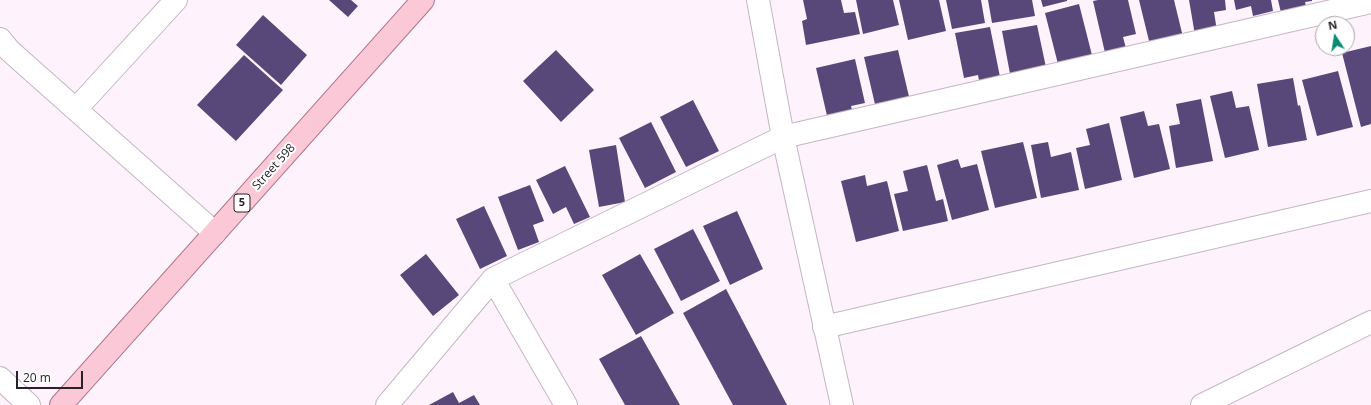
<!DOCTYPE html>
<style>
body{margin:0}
#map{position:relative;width:1371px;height:405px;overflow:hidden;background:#fef3fd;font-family:"Open Sans",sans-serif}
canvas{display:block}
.north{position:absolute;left:1315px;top:16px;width:40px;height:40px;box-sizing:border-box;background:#fff;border:1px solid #a9a7a9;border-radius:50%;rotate:348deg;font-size:11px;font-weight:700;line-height:16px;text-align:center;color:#292229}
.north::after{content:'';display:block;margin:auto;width:14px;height:18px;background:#088d73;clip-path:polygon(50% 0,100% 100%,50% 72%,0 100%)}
.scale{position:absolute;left:16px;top:371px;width:67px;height:18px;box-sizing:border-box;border:2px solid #292229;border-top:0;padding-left:5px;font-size:12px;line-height:14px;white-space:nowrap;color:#292229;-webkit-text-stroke:3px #fff;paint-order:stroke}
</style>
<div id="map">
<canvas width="1371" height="405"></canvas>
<div class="north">N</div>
<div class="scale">20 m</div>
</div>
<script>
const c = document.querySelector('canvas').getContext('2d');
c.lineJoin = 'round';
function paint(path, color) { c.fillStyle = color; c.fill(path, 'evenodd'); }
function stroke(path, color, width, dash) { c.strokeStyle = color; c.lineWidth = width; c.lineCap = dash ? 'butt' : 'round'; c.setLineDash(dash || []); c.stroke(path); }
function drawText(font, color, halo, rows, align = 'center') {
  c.font = font + ' "Open Sans",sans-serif'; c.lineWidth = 4; c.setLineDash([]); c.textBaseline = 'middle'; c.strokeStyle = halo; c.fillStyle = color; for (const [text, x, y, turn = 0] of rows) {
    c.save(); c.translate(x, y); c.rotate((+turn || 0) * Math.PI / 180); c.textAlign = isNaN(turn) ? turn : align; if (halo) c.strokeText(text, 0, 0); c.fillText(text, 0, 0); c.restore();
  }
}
const building = new Path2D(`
 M329,0h22l7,6 -10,11z
 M803,0h38l3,13 11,-1 5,22 -54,11 -4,-24 5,-2z
 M856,0h37l6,25 -36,9z
 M899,0h40l7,31 -38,9z
 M946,0h35l4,23 -33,6z
 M988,0h44l3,16 -43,7z
 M1041,0h26v1l-24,6z
 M1098,0h30l8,34 -13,3 4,15 -21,5 -13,-56z
 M1139,0h35l9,37 -33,8z
 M1189,0h36l1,10 -12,2 3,19 -22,4z
 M1234,0h37l2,11 -20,5 -2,-10 -15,4z
 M1278,0h34v1l-7,1 2,9 -25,6z
 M1079,4l14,55 -34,9 -14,-55z
 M263,15l44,40 -26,30 -45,-40z
 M1037,25l10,47 -36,7 -9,-48z
 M990,27l11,55 -21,4 -2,-11 -14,3 -9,-45z
 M1371,46v78l-10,3 -19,-74z
 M556,50l38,40 -33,32 -38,-41z
 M898,50l13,55 -34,8 -13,-56z
 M244,55l39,35 -47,51 -39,-36z
 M855,59l10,44 -14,3 2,8 -25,6 -12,-52z
 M1338,71l15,56 -36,9 -15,-56z
 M1293,78l5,28 2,-1 7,35 -39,7 -11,-63z
 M1232,91l4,17 13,-2 10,44 -34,8 -15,-62z
 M1201,99l12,62 -37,7 -7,-42 11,-2 -4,-20z
 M693,100l26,51 -33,16 -26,-50z
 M1144,111l4,15 11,-2 11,45 -36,9 -14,-61z
 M651,122l25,50 -31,16 -26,-50z
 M1109,123l13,57 -37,9 -9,-41 14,-3 -4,-16z
 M1023,142l14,56 -42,10 -14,-57z
 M1048,142l3,15 20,-5 8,38 -38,8 -10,-53z
 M616,145l9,57 -26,5 -10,-57z
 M958,159l3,9 16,-4 12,46 -37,10 -15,-55z
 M927,165l9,36 7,-2 5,22 -45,10 -9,-37 14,-3 -5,-20z
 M565,166l25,51 -16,7 -8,-17 -13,7 -17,-34z
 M865,175l2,11 20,-5 12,50 -43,11 -15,-61z
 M530,185l14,36 -11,4 6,17 -21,8 -20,-53z
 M484,206l23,50 -27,13 -24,-50z
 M737,211l26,58 -33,16 -27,-59z
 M693,229l27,52 -39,20 -27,-52z
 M426,254l33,41 -26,21 -33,-41z
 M640,254l34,59 -38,22 -34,-60z
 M726,289l61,116h-54l-50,-92z
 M641,336l39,69h-55l-26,-46z
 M453,392l6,11 15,-8 6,10h-51z`);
const minor = new Path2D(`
 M758,0l25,137 59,268
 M0,39l10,12 205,182
 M76,109l100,-109
 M493,279l73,126
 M824,327l547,-126
 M0,378l29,27
 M387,405l106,-126 290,-142 588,-135
 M1202,405l169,-83`);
const major = new Path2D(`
 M61,405l362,-405`);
const shields = [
 [242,203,16]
];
const shieldNames = [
 ["5",242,203]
];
const streetNames = [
 ["Street 598",274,167,-48]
];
paint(building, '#58487a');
stroke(minor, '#c6b4c4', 24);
stroke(major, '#b07689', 24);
stroke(minor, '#fff', 22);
stroke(major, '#fbc8d7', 22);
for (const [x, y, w] of shields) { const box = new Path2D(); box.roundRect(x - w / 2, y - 9, w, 18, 3); c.fillStyle = '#fff'; c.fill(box); stroke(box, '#292229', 1); }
drawText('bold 11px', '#292229', null, shieldNames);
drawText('12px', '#292229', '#fff', streetNames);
</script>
